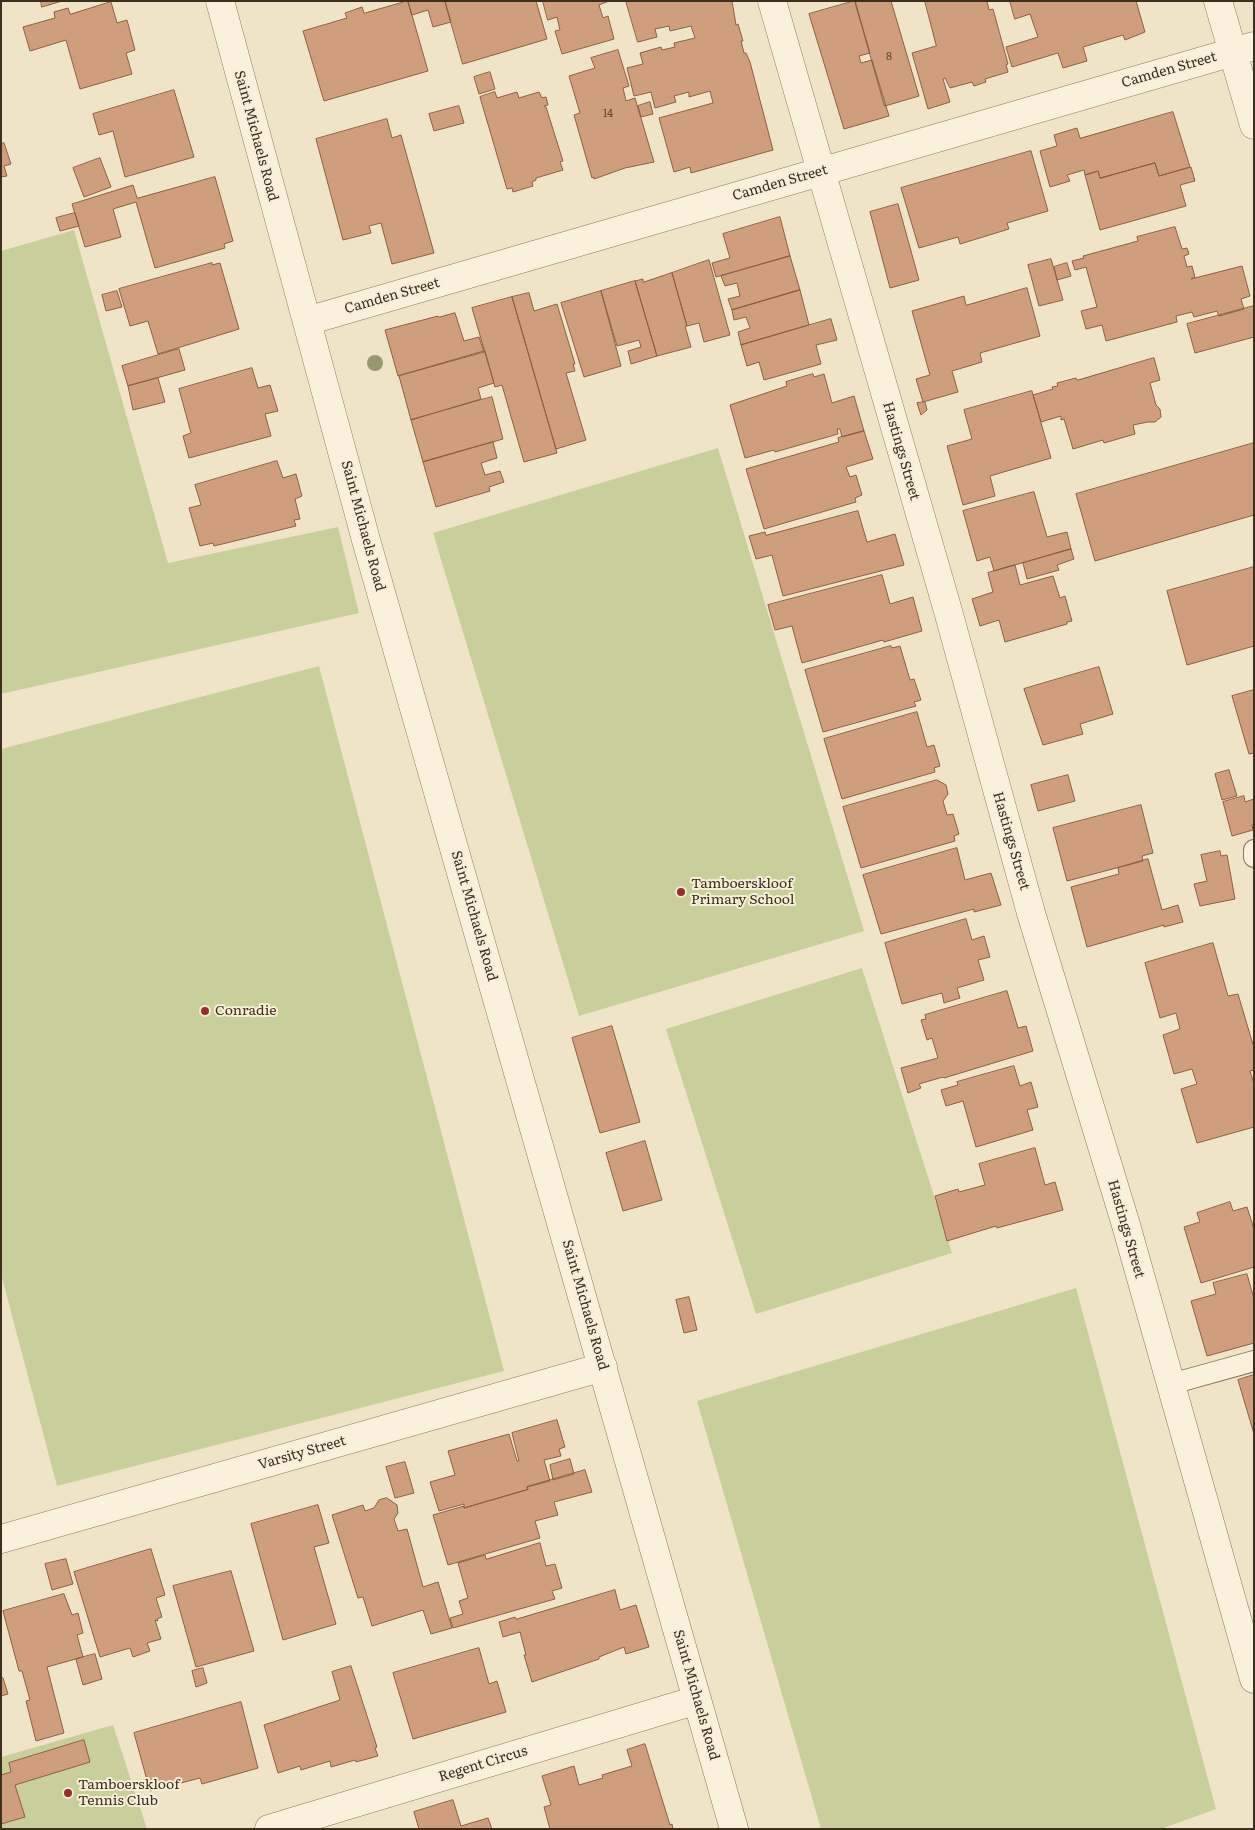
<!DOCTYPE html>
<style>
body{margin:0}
#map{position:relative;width:1255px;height:1830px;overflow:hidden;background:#f0e4c8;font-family:Literata,serif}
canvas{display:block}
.frame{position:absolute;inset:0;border:2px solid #3d2e20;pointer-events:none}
</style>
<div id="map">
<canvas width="1255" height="1830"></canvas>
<div class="frame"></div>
</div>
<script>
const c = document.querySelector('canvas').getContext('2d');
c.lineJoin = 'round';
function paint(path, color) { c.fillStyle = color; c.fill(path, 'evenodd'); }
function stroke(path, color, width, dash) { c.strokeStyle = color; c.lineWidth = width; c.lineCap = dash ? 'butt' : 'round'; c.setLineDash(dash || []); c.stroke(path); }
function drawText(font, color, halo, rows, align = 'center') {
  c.font = font + ' Literata,serif'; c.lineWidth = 4; c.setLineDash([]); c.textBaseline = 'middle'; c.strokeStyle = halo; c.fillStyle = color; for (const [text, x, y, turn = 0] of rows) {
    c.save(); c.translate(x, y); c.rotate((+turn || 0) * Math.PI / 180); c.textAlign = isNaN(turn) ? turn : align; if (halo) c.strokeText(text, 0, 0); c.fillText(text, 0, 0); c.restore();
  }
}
const green = new Path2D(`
 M74,230l94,333 170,-36 21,86 -358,81v-443z
 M718,448l146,483 -285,85 -146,-483z
 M319,666l185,705 -447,115 -56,-212v-525z
 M862,968l90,285 -196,61 -90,-285z
 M1076,1288l140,521 -55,20h-340l-124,-428z
 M113,1725l34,104h-146v-72z`);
const building = new Path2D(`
 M41,1h21l-20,6z
 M408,1l20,70 -104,30 -21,-70 44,-13 -2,-5 17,-6 2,6z
 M408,1h37l6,21 -18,5 -5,-17 -16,5z
 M445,1h91l11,38 -84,25z
 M543,1h66l-10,4 4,13 5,-2 6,23 -52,15 -7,-23 5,-1 -3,-13 -9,3z
 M626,1h106l4,24 2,-1 5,17h-2l3,12h2l4,9 23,88 -82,23 -1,-6 -16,5 -15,-54 54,-15 -3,-12 -21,6v-5l-15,4 2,6 -21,6 -4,-16 -17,4 -7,-28 16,-4 -3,-11 21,-6 1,3 13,-3 -1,-4 21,-5 -4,-12 -21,5 -1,-5 -14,3 2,8 -19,5z
 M855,1h36l28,95 -34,10z
 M855,1l15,52 -11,3 2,7 11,-3 17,56 -45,13 -35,-115z
 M925,1h62l2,9 4,-1 15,55 -2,1 2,7 -23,7 1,3 -12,4 -2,-4 -22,6 -5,-10 -2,1 7,23 -22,7 -16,-56 24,-7z
 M1010,1h126l9,31 -20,8 -2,-5 -40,12 4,14 -24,7 -5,-15 -46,14 -6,-20 32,-10 -8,-23 -15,5z
 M111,2l6,21 10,-3 8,30 -9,3 6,21 -52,15 -14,-49 -36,11 -7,-24 32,-9 -1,-6 14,-4 2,6z
 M618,50l11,36 -6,2 3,13 9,-3 19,64 -29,6 -31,11v-2l-2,1 -18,-63 6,-2 -11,-37 26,-8 -4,-10z
 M490,72l5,17 -16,5 -5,-17z
 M174,90l20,67 -69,20 -12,-46 -14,4 -6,-21z
 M495,92l2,6 20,-6 2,6 20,-6 3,6 4,-1 2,8 -4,1 2,1 17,54 -3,1 3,8 -27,8v2l-4,2 1,4 -20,6 -1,-4 -5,1 -27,-92z
 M650,102l3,12 -12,3 -3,-11z
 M459,106l5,17 -30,8 -5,-17z
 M1173,112l17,55 -31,9 -4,-13 -55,15 -2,-7 -13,4 -1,-5 -17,5 3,6 -20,6 -10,-36 17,-5 -3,-11 23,-7 3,10z
 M387,119l5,19 9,-3 33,118 -42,11 -11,-41 -12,3 2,7 -28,7 -27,-101z
 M4,143l7,21 -7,2 3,10 -6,1v-33z
 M1031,151l17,60 -41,12 2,6 -49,15 -2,-7 -39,11 -18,-60z
 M100,158l11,29 -27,10 -11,-29z
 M1155,163l4,13 32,-9 4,14 -15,4 6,21 -86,24 -15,-55 13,-4 2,7z
 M215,177l18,64 -9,3 1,4 -70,20 -19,-66 -23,7 8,28 -36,10 -13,-43 61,-19 4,13z
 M898,204l21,76 -29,8 -20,-76z
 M75,213l4,13 -19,5 -4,-13z
 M780,217l10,39 -74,21 -4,-14 18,-5 -7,-24z
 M1175,227l7,22 5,-1 2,6 -5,2 3,11 5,-1 3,11 -4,2 51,-13 8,30 -9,3 3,10 -25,7 -2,-5 -23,6 -2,-5 -16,4 1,6 -71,19 -4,-16 -16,4 -5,-18 16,-4 -11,-40 -11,3 -3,-9 12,-3 -1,-2 55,-15 -1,-4z
 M790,256l10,34 -68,20 -4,-11 12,-3 -3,-13 -12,3 -4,-10z
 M1051,259l12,41 -24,6 -11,-41z
 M709,260l21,75 -26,7 -5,-19 -12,3 -15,-53z
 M212,263v2l8,-2 19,66 -81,25 -10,-33 -18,5 -11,-37z
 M1067,263l4,13 -14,4 -3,-13z
 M672,273l15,53h-2l6,21 -34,9 -22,-75 8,-2v3z
 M635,281l22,75 -26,8 -3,-13 13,-4 -2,-7 -22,6 -16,-55z
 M1027,288l13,48 -60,17 2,9 -30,9 6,21 -35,10 -7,-23 14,-4 -18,-64 52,-15 2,9z
 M800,290l9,35 -68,20 -3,-13 12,-4 -4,-11 -12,3 -2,-10z
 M117,291l5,16 -16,4 -4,-16z
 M601,291l20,75 -37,11 -23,-74z
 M529,293l5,18 23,-7 18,60h-2l2,7 -9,2 20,67 -30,9 -44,-152z
 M512,297l45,156 -33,9 -22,-77 -7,2 -23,-79z
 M1254,306v31l-59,16 -8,-29z
 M455,313l9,28 15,-4 5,15 -86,24 -13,-46 53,-14 1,1z
 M831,319l6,21 -21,5 5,19 -57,16 -5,-18 -12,4 -6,-21z
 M179,349l6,21 -57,16 -6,-20z
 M485,351l9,32 -16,5 3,11 -70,21 -12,-44z
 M1154,358l6,22 -10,3 6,22 4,4 1,8 -6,5h-7l-15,3 2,9 -31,9 -1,-3 -30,9 -9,-30 -3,1v-4l-20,6 -8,-27 20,-6 -1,-2 6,-1 -1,-3 19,-5 1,2z
 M252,368l6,20 12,-3 8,26 -13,3 6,22 -82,22 -6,-22 8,-3 -12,-44z
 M813,374l1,3 10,-3 8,29 22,-7 10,35 -22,6 -2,-8h-3l1,5 -63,18 -1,-2 -29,8 -15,-53 57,-19 -1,-4z
 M158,378l7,24 -32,8 -5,-24z
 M1032,391l19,67 -61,18 5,20 -32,9 -16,-59 25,-7 -8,-29z
 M492,397l11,42 -80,23 -12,-42z
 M925,402l2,8 -6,5 -4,-12z
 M864,431l9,28 -27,8 4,10 6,-2 6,20 -7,3 1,4 -92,27 -18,-60 93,-27 -1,-4z
 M493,442l4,16 -16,5 4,12 15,-4 4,11 -15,5 1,4 -54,16 -13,-45z
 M1254,443v72l-159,46 -19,-67z
 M277,461l6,17 13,-4 6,22 -7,3 5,20 -6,1 2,6 -82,20 -1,-3 -13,3 -11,-38 12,-3 -6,-20z
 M1034,492l13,45 20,-5 4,17 -77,22 -4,-14 -13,4 -14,-50z
 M858,511l9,31 28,-8 9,31 -121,31 -11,-41 -16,4 -7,-23 16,-4 1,3z
 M1071,549l3,10 -17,6 2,5 -32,9 -4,-16z
 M1015,565l5,20 33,-9 7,22 5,-2 7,25 -5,1v2l-62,18 -6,-22 -19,6 -8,-27 21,-7 -5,-19z
 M1254,567v79l-67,19 -20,-74z
 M882,575l8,29 23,-7 9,34 -38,11 -1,-2 -81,23 -10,-37 -17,4 -7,-25z
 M891,646l1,2 8,-2 10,34 4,-1 7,21 -7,2 2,4 -93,26 -18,-62z
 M1099,667l14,47 -33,10 3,10 -40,11 -19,-56z
 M1254,690v63l-5,1 -17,-58z
 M917,712l10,35 7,-2 6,21 -6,2 1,4 -93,27 -18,-60z
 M1229,770l8,26 -15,4 -7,-26z
 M1068,775l7,26 -37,10 -7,-26z
 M937,780l9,5 2,9 -5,7 4,14 6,-1 6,20 -5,2 1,5 -94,27 -18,-61z
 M1244,796l1,6 9,-3v25l-2,1 1,5 -21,6 -9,-34z
 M1141,805l12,48 -11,3 1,5 -76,20 -14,-53z
 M957,848l8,32 26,-7 10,32 -27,7v-3l-93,25 -18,-59z
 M1220,851l1,5 6,-1 8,44 -35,7 -6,-22 13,-3 -6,-26z
 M1148,859l14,51 16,-5 5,17 -19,5v-2l-77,22 -16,-60 48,-13 -1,-6z
 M966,919l6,21 12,-4 6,21 -12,3 6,20 -27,8 3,10 -16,5 -2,-10 -40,11 -17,-61z
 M1213,943l15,53 10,-2 16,54v22l-4,1 4,13v43l-57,16 -16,-54 16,-5 -5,-15 -18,5 -11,-39 17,-6 -4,-16 -16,5 -15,-55z
 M1007,991l11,37 8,-2 7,25 -89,27 -1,-1 -24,7 2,4 -13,5 -7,-25 37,-10 -6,-20 -5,2 -6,-20 5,-1 -1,-4z
 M612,1026l28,96 -40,11 -28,-95z
 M1014,1066l6,20 11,-4 7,25 -11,3 6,20 -57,17 -13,-46 -17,5 -5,-16 17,-5 -1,-3z
 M645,1141l17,59 -39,11 -17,-58z
 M1035,1148l10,37 10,-3 8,28 -66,18 -1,-2 -49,15 -12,-45 23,-7 1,3 26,-7 -6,-21z
 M1230,1202l3,9 14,-4 7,22v38l-53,16 -17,-56 16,-5 -3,-9z
 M1247,1274l7,25v44l-47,13 -16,-55 25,-7 -3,-11z
 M689,1297l8,33 -13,3 -8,-33z
 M1254,1375v59l-16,-54z
 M557,1420l8,27 -6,2 2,7 -17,4 6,21 -23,6 1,2 -2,1 -62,18v-4l-25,7 -9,-29 25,-7 -7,-24 61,-17 8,27h2l-7,-28z
 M570,1459l4,15 -21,6 -3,-15z
 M405,1462l9,31 -19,5 -9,-31z
 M585,1470l7,22 -38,10 4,13 -23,6 5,17 -92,27 -15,-50 31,-9v2l62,-18 2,-1 -1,-2z
 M387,1498l10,7 1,8 -4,6 4,12 9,-2 16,58 15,-5 14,46 -21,6 -8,-24 -51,16 -9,-29 -5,1 -26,-83 31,-10 2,6 9,-3 5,-8z
 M318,1505l11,38 -15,4 22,77 -53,16 -32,-116z
 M540,1543l6,23 9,-2 7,24 -10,3 3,8 -102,29 -3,-10 13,-4 -4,-13 9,-3 -10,-35 27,-8 1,4z
 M151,1549l14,46 -9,3 6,19 -5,2 1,2 -3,-1 6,19 -14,4 3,8 -17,6 -3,-9 -30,9 -26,-85z
 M66,1559l7,25 -21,6 -7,-26z
 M231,1571l23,80 -58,16 -23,-81z
 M615,1590l5,20 16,-5 13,42 -23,7 -2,-7 -25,10v2l-67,23 -8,-27h2l-6,-23 -17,5 -4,-15 16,-5 1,2z
 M64,1594l8,21 6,-2 5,20 -6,2 6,22 -36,10 17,66 -28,8 -10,-40 4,-1 -8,-29h-3l-16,-60z
 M479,1648l10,36 8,-3 9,31 -93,27 -20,-66z
 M95,1654l7,25 -19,6 -7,-26z
 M351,1666l26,81 -2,1 3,8 -22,6 -1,-2 -24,7 -1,-6 -29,9 -1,-4 -22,7 -14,-48 76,-25 -8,-28z
 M203,1668l4,15 -11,4 -4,-16z
 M3,1678l5,16 -7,2v-17z
 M241,1702l17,66 -56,16 -2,-6 -50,13 -16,-58z
 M84,1740l6,22 -75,23 10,32 -24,7v-49l10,-3 -2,-9z
 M645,1744l25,81 2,-1 1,5h-123l-6,-22 7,-2 -9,-29 32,-10 5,19 24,-7 -1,-3 30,-9 -5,-16z
 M453,1800l8,26 27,-8 4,11h-73l-5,-17z`);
const service = new Path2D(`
 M1254,850v7
 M1171,1384l83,-23`);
const minor = new Path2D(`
 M220,1l146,539 368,1289
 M772,1l176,610 83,302 95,312 128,454
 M1218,1l36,124
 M307,321l947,-275
 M1,1539l602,-172
 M269,1829l428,-129`);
const trees = [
 [375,363]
];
const markers = [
 [681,892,5,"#9e2a2b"],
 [205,1011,5,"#9e2a2b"],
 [68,1793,5,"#9e2a2b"]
];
const numberNames = [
 ["8",889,57],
 ["14",608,114]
];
const streetNames = [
 ["Camden Street",1169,70,-16],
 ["Saint Michaels Road",256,136,75],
 ["Camden Street",780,183,-16],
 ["Camden Street",392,296,-16],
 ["Hastings Street",901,451,74],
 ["Saint Michaels Road",363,526,75],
 ["Hastings Street",1011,841,74],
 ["Saint Michaels Road",474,916,74],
 ["Hastings Street",1126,1229,74],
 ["Saint Michaels Road",585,1305,74],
 ["Varsity Street",302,1453,-16],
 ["Saint Michaels Road",696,1695,74],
 ["Regent Circus",483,1764,-17]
];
const poiNames = [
 ["Tamboerskloof",691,884],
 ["Primary School",691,900],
 ["Conradie",215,1011],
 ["Tamboerskloof",78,1785],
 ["Tennis Club",78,1801]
];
paint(green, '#c9cf9b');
paint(building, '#cf9f7d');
stroke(building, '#8d5f41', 1);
stroke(service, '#8d765c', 22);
stroke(minor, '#8d765c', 29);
stroke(service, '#faf1dc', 20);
stroke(minor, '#faf1dc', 28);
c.fillStyle = '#96986f';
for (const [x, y] of trees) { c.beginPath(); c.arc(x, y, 8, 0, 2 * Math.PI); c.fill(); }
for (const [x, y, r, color] of markers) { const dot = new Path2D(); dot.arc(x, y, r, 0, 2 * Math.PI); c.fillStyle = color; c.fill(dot); stroke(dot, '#f7eed8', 2); }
drawText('11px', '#624a37', null, numberNames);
drawText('14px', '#3d2e20', '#f7eed8', streetNames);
drawText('14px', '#3d2e20', '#f7eed8', poiNames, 'left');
</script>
